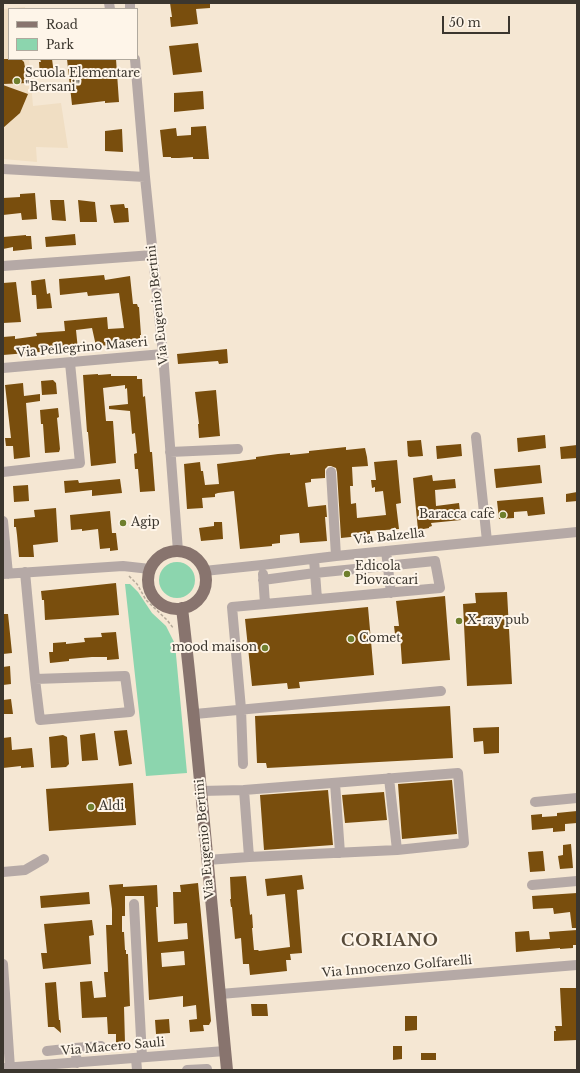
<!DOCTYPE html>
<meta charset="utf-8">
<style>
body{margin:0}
#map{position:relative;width:580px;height:1073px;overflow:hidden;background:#f5e7d3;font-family:"Libre Baskerville",serif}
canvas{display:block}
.frame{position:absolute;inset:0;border:4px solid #3b362e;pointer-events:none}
.legend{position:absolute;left:8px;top:8px;width:130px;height:52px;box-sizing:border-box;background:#fef5e9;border:1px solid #b0a99e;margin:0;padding:5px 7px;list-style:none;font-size:12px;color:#3b362e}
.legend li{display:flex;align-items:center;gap:8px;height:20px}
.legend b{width:20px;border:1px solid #b0a99e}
.scale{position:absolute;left:442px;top:16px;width:68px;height:18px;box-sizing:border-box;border:2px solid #3b362e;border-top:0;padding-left:5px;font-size:12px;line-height:14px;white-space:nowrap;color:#3b362e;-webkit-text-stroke:3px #fef5e9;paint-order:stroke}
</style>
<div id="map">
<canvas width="580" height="1073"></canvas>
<div class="frame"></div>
<ul class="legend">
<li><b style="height:5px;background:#88746e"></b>Road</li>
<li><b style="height:11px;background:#8cd5ae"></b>Park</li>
</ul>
<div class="scale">50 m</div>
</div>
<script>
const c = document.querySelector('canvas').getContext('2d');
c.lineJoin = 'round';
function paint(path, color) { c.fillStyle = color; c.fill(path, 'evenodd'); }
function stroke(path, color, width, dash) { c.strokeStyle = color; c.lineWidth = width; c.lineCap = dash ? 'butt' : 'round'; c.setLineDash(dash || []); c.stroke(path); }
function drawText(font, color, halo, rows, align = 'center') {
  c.font = font + ' "Libre Baskerville",serif'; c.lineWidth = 4; c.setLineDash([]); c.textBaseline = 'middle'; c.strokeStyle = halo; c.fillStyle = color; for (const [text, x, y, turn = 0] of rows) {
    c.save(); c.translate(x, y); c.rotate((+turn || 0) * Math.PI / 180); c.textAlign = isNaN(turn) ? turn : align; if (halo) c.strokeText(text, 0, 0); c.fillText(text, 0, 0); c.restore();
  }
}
const built = new Path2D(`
 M25,7v2h-16v50h20l4,47 28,-3 7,45 -32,-1 1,15 -34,-3v-150z`);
const green = new Path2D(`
 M159 580a18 18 0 1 1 36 0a18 18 0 1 1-36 0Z
 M125,584h5l8,8 14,21 14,13 9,18 12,129 -41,3z`);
const building = new Path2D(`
 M170,3h40v5l-14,1 2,15 -27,3 -1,-10h2z
 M198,43l4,29 -29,3 -4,-29z
 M3,59h18l3,3 4,21 -25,1z
 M40,59h12l2,15 -14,2 -1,-14h2z
 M67,59h49l3,43 -14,1v-2l-33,4z
 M3,85l25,9 -8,19 -17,15z
 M203,91l1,18 -30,3v-19z
 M206,126l3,33h-16v-2l-14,1h-8v-1h-8l-3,-27 16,-2 1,8 14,-1v-8z
 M122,129l1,23 -18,-1v-20z
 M35,193l2,26 -15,1 -1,-7 -18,2v-17l17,-1v-3z
 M50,200h14l2,21 -14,-1z
 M78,200l17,2 2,20h-17z
 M124,204l1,4h3l1,14 -15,1 -4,-18z
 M75,234l1,11 -30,2 -1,-10z
 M26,235v1h5l1,13 -19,2v-4l-10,2v-12z
 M104,275l1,5 25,-4 3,28h4l1,3h1l2,28h-1v6l-11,1v2l-33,2 -4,-18 -16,2 2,20 -9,-4 -18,2v3l-48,4v-18l12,-1v3l22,-3 -1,-3 29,-2 -1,-10 43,-4 1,12 16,-1 -5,-35 -31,3 -1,-4 -27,3 -1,-16z
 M45,279l2,15 3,-1 2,15 -15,1 -1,-14h-4l-1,-14z
 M16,282l5,40 -18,1v-40z
 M227,349l1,14 -9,1 -1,-3 -40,3 -1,-10z
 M98,374v1l13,-1v2h26v3h5l1,18 2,-1 5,56h2l3,39 -15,1 -2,-23h-3l-1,-15 3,-1 -2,-20 -3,1 -2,-23 -21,-2v-3l19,-2 -1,-16 -2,1v-4l-22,3 3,33h7l3,42 -25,3 -3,-34h-1l-4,-57z
 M53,380l3,3 1,11 -15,1 -1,-14z
 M23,383l1,13 16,-2v7l-14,2 4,54 -16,2 -1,-13h-7l-1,-8h6l-6,-53z
 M216,390l4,46 -21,2 -1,-14h1l-4,-32z
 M58,408l1,9 -2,1 3,31 -1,3 -14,1 -2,-29h-2l-1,-14z
 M545,435l1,13 -28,4 -1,-14z
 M421,440l2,16 -13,1 -2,-1 -1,-15z
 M461,444l1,12 -25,3 -1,-13z
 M577,445v13l-16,1 -1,-12z
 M346,447v3l19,-2 2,9 1,9 -16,1 1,19h-3l1,18 5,-1 1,15 29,-3 -3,-24 -8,1v-5l-3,1 -1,-8h5l-2,-18 23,-2 4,43 -5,1 3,25 -29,2v5l-10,1v-1l-19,2 -4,-66 -1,-4 -5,-2h-3l-3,3v9l-14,1v3l-6,1 3,24 18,-2 1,12h-2l2,24 -27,2 -1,-10 -19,2v8l-8,1v2l-32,3 -6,-58 -16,2 -3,1v3l-13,1 1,10 -16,1 -3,-45 16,-2 1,9h2l2,14 14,-1 -2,-20 39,-5v-2l22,-3 12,-1v2l19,-2v-2z
 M540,465l2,18 -46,5 -2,-19z
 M432,475l1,6 22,-2 1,9 -21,2 1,16 23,-3 2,17 -30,3 1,3 -3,1v1l-11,2 -5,-52z
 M120,479l2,14 -30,3v-6l-27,3 -1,-12 14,-1 1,3z
 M28,485l1,16 -15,1 -1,-16z
 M577,492v9l-11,1v-8z
 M543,497l2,17 -17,2 -1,-5 -13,1v6l-15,1 -2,-18z
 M56,508l2,34 -25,3 1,12h-15l-2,-22 -1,-8h-2v-8l21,-2 -1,-7z
 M110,511l2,22h4l2,17 -8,1v-3l-10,1 -2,-20 -16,2v-2l-11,1 -1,-15z
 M214,522h8l1,17 -22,2 -2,-13 15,-2z
 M116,583l3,32 -74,5 -1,-20h-2l-1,-9z
 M507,592l5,92 -45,2 -4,-82 13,-1 -1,-10z
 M445,596l5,64 -48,4 -2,-30h-5l-1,-8h5l-3,-25z
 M368,607l6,68 -75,7 1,6 -12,1 -1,-6 -35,3 -7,-67z
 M3,614h5l4,39 -9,1z
 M116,632l3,27 -12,1v-3h-15l-23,2v2l-19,2 -1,-11h4v-9l13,-1v2l19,-2 -1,-4 18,-1 -1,-4z
 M10,666l1,18 -8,1v-18z
 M11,699l2,15h-10v-14z
 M450,706l3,52 -186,10 -1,-5h-9l-2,-47z
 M499,727v26l-15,1 -1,-13 -9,1 -1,-14z
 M127,730l5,34 -13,2 -5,-35z
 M95,733l3,27 -16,1 -2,-26z
 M63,735l4,2 2,27 -3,3 -15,1 -2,-31z
 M11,737l1,13 20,-2 2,19 -13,1v-2l-18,2v-30z
 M452,780l5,54 -55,5 -4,-55z
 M133,783l3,42 -87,6 -3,-42z
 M328,790l5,55 -69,5 -4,-55z
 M384,792l3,28 -42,3 -3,-28z
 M577,811v12l-12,1v7l-12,1v-4l-21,2 -1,-15 11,-1v3l15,-1v-3z
 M571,844l2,24 -13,1 -2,-13 5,-1v-10z
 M543,851l2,20 -15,1 -2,-20z
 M302,875l2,14 -7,1 5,63 -12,1 1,6h-5l1,11 -37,4 -1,-11h-6l-2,-26 -6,1 -3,-32h-1l-1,-8h1l-1,-22 16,-1 4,39 2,-1 1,14h-1l2,22h4l1,1 31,-4 -5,-53 -18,2 -2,-17z
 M198,883l13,138 -2,4h-6l1,6 -14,1 -1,-12 8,-1 -1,-14 -13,2v-11l-34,4 -5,-104h-19v20h-3v16h2l1,18h1v4h2l2,52 -6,1 1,36 -9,1v-10h-8l-1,-17 -25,1 -2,-36 12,-1 2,17 12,-1 -2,-25h4l-2,-47h6v-16l-3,-24 14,-1v3l34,-2 1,22h-2l2,35 30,-3 -1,-16 -13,1 -1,-32h8l-1,-7zM184,951l1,14 -23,2 -1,-14z
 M89,892l1,12 -49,4 -1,-12z
 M577,893v35h-5l-2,-16 -16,2 -1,-6 -20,1 -1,-13z
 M92,920l2,15 -5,1 2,28 -48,5 -2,-16h6l-3,-29z
 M577,930v15h-4v3l-13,1v-1l-44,4 -1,-20 14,-1 1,9 20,-1 -1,-7z
 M56,982l3,38h1l1,13 -7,-6h-6l-3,-44z
 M560,988h17v52l-23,1v-10h2l-1,-5h7z
 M251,1004h16l1,12h-16z
 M405,1016h12v14l-12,1z
 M169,1019l1,14 -14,1 -1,-14z
 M393,1046h9v13l-9,1z
 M421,1053h15v7h-15z`);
const path = new Path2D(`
 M129,576l8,8 9,16 21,20 7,9`);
const minor = new Path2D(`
 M109,3l1,6
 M130,3v6
 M135,59l10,118 18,177 15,197
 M3,169l142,8
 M3,266l150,-11
 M3,368l160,-14
 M476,437l11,104
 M170,452l68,-3
 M3,472l77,-9 -10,-100
 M331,472l5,84
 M3,521l5,53
 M386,551l5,42
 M314,559l3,40
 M204,571l58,-6 74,-9 241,-24
 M25,572l10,107 5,41 90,-8 -5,-36 -90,3
 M3,574l120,-8 27,3
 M263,574l2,30
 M195,714l246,-23
 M243,764l-2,-55 -9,-102 208,-19 -5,-27 -120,12 -52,7
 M389,778l8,72
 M335,783l5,70
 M244,790l214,-17 6,70 -67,7 -148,7
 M201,791l43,-1 5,67 -42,3
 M535,802l42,-4
 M3,872l22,-2 19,-11
 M532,885l45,-4
 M134,904l8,153
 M3,964l7,104
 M220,994l357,-29
 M75,1048l26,-2
 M47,1051l28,-3 2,15
 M136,1058l1,12
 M3,1068l222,-17
 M187,1070l20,-1v1`);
const major = new Path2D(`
 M148 580a29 29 0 1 1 58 0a29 29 0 1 1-58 0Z
 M182,608c18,154 30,308 45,462`);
const markers = [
 [17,81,4,"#6f7f2d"],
 [503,515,4,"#6f7f2d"],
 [123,523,4,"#6f7f2d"],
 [347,574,4,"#6f7f2d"],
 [459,621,4,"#6f7f2d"],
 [351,639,4,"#6f7f2d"],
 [265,648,4,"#6f7f2d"],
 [91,807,4,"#6f7f2d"]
];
const poiNames = [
 ["Scuola Elementare",25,74],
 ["\"Bersani\"",25,88],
 ["Baracca cafè",495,515,"right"],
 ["Agip",131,523],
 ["Edicola",355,567],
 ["Piovaccari",355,581],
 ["X-ray pub",467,621],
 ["Comet",359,639],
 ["mood maison",257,648,"right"],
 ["Aldi",99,807]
];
const streetNames = [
 ["Via Eugenio Bertini",158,305,-96],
 ["Via Pellegrino Maseri",82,348,-5],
 ["Via Balzella",389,537,-6],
 ["Via Eugenio Bertini",205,839,-95],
 ["Via Innocenzo Golfarelli",397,967,-5],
 ["Via Macero Sauli",113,1047,-5]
];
const districtNames = [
 ["CORIANO",390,941]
];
paint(built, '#f0dec3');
paint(green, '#8cd5ae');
paint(building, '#794e0d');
stroke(path, '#b5aa9a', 1.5, [3, 2]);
stroke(minor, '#b5a9a6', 10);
stroke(major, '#88746e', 12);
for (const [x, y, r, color] of markers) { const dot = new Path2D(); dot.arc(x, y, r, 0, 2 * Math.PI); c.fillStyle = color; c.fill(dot); stroke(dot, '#fef5e9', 1.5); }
drawText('12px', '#3b362e', '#fef5e9', poiNames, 'left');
drawText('12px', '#3b362e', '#fef5e9', streetNames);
c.letterSpacing = '1px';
drawText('bold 16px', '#574b3a', '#fef5e9', districtNames);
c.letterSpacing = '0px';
</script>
